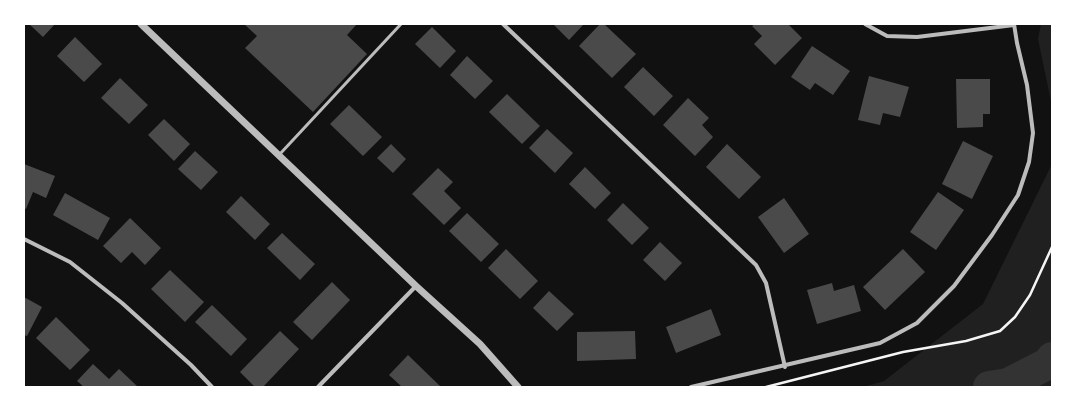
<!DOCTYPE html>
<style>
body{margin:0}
#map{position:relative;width:1076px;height:411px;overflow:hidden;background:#111;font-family:"DejaVu Sans",sans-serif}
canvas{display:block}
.frame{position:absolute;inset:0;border:25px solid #fff;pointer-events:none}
</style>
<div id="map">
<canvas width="1076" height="411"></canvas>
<div class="frame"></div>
</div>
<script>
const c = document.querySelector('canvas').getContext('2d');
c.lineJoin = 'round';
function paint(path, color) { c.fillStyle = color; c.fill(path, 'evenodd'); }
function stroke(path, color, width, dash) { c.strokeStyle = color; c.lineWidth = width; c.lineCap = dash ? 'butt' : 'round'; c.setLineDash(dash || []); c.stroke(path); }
const green = new Path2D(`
 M1041,24h11v82l-14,-67z
 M1052,164v223h-189l21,-6 99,-77z`);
const river = new Path2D(`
 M989,387l19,-3 41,-21 3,-5`);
const building = new Path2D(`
 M29,24h26l-12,13z
 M244,24h113l-10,11 20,19 -54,58 -68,-64 12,-12z
 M553,24h31l-15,16z
 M600,24h4l32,30 -24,24 -33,-32z
 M755,24h33l14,14 -27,27 -21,-21 8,-8 -10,-10z
 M432,27l24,24 -16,17 -25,-24z
 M75,37l27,27 -18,18 -27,-26z
 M812,46l38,25 -17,24 -18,-12 -5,7 -19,-13z
 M467,56l26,25 -18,18 -25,-24z
 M643,67l30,29 -19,20 -30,-29z
 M869,76l40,11 -9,30 -17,-4 -3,12 -22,-5z
 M120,78l28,27 -19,19 -28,-26z
 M956,79h34v35h-7v13l-26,1z
 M507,94l33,32 -18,18 -33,-32z
 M688,98l21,20 -7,7 11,12 -18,19 -32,-31z
 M349,105l33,32 -19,19 -33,-32z
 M164,119l26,25 -16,17 -26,-26z
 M547,129l26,24 -18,20 -26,-25z
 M963,141l30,15 -21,43 -30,-15z
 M391,144l15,15 -13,14 -16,-15z
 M727,144l34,33 -22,22 -33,-32z
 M195,151l23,21 -17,18 -23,-21z
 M24,164l31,12 -9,22 -13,-6 -7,17 -2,-1z
 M585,167l26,26 -16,16 -26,-25z
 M438,168l15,14 -9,9 17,17 -17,17 -32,-31z
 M938,192l26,18 -28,40 -26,-18z
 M65,193l45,25 -12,22 -45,-25z
 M241,196l29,28 -15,16 -29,-28z
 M784,198l25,36 -25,19 -26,-36z
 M623,203l26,25 -17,17 -25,-25z
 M467,213l32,31 -18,18 -32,-31z
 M130,218l31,30 -16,17 -13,-13 -11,11 -18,-17z
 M282,233l33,31 -15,16 -33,-32z
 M660,242l22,21 -17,18 -22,-21z
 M506,249l32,32 -18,18 -32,-31z
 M903,249l22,23 -40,38 -22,-23z
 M170,270l34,32 -19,20 -34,-33z
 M332,282l18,18 -38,40 -19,-18z
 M832,283l2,8 20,-6 7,26 -44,13 -10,-34z
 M549,291l25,23 -17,17 -24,-23z
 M24,297l18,10 -15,29 -3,-1z
 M212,305l35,34 -16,17 -36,-34z
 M711,309l10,26 -45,18 -10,-26z
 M56,317l34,33 -20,20 -34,-32z
 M280,331l19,18 -36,38h-8l-15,-15z
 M635,331l1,28 -59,2v-29z
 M408,355l33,32h-39l-13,-12z
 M93,364l16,15 10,-10 18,17 -53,1 -7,-6z`);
const path = new Path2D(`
 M766,387l137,-35 63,-11 34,-10 15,-14 15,-22 22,-48`);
const service = new Path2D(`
 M279,155l122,-131`);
const minor = new Path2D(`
 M503,24l253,241 10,18 19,84
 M865,24l22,12 30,1 97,-12
 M24,239l46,23 52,41 69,62 21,22
 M318,387l98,-101
 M691,387l189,-44 37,-20 37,-37 38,-51 26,-40 11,-33 4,-29 -6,-48 -10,-42 -3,-19`);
const tertiary = new Path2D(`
 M141,24l275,262 64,58 38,43`);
paint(green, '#202020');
stroke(river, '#333', 32);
paint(building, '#4a4a4a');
stroke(path, '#f5f5f5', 2.5);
stroke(service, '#bcbcbc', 3);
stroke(minor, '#bcbcbc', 4);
stroke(tertiary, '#bcbcbc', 7);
</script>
